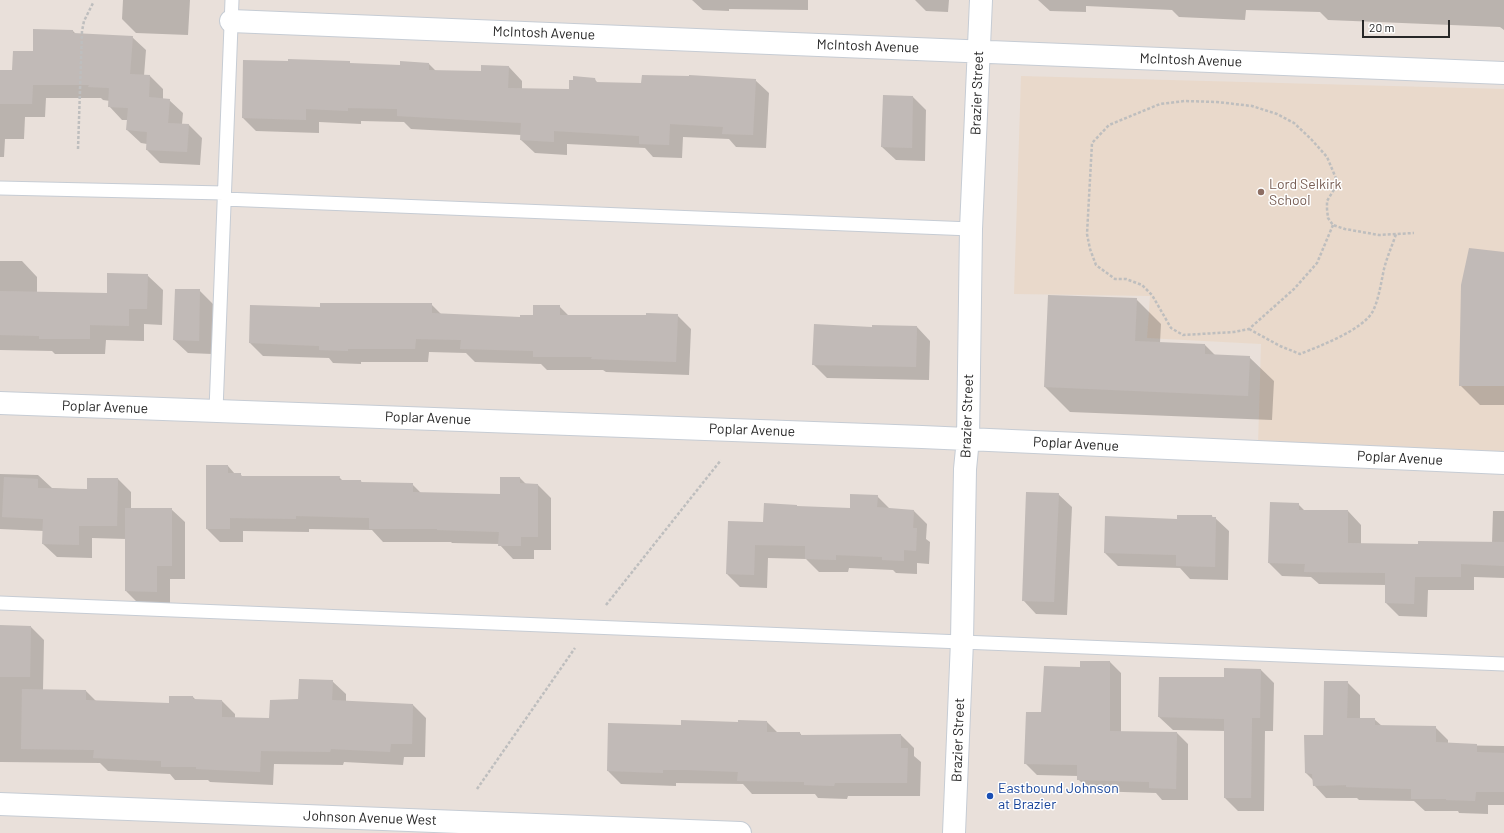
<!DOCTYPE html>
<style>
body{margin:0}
#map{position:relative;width:1504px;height:833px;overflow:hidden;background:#e9e0da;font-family:Barlow,sans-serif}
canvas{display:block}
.scale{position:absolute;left:1362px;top:20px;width:88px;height:18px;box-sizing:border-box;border:2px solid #272727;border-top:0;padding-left:5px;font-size:12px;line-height:14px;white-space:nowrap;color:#272727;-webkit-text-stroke:3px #fff;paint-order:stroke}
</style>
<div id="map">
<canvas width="1504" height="833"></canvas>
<div class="scale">20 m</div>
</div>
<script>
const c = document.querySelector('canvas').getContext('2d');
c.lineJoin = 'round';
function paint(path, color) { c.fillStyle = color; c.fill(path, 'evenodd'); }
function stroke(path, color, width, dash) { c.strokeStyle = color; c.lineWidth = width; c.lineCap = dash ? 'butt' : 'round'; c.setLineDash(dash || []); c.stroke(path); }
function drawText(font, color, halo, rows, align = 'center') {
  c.font = font + ' Barlow,sans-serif'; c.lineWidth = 3; c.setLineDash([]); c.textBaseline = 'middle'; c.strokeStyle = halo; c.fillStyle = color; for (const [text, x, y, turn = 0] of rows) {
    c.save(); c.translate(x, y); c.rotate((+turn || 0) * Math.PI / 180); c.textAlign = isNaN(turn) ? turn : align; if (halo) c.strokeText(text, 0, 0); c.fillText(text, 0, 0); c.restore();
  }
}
const education = new Path2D(`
 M1021,76l483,13v365l-246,-9 3,-101 -114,-6 3,-42 -136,-2z`);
const shadow = new Path2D(`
 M123,0h67l-2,35 -52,-2 -14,-14z
 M692,0h116v10l-79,-1v2l-26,-1z
 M915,0h34l-1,12 -22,-1z
 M1038,0h466v30l-4,-3 -172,-7 -8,-8 -74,-2 -1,10 -66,-3 -7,-7 -86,-4v6l-36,-1z
 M34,30l39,1 3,3 56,3 14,13 -2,26h6l13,13v10l6,1 14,13 -1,11 7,1 13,13 -2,27 -40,-2 -13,-13v-6l-6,-1 -14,-13 1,-10h-6l-13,-14 1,-5 -7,-1 -2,-2h-55l-1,19h-20l-1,22h-19l-1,18h-4v-86h13l21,-19z
 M349,62l2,2 50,2 28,-2 7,7 46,1 27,-5 13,14v8l48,1 24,-11 4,4 44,1 113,-4 14,13 -3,55 -30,-1 -7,-8 -46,-2 -1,21 -29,-1 -8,-9 -78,-4v11l-32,-2 -14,-13v-5l-110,-6 -7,-7 -43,-1v3l-42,-2v11l-63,-2 -13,-13z
 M884,96l29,1 13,13 -1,51 -29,-1 -14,-13z
 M1504,253v152h-24l-20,-20z
 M0,261h22l15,16v16l71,1 39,-19 16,15 -1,35 -18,-1v17l-38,-1 -1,14h-50l-3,-3 -52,-1z
 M199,290l14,14 -1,50 -24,-1 -14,-13z
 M1136,299l25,25 -1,19 45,2 10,10 34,2 25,24 -2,39 -202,-8 -25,-25z
 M431,304l11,11 79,3 13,-2 25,-10 10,10 108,-1 14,14 -2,46 -83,-3 -3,-2h-56l-6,-6 -66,-2 -9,-9 -37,-1 -1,10h-67v2l-28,-1 -4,-5 -66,-2 -13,-13 71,-35z
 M873,326l44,1 13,14 -1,39 -102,-2 -14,-14 60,-36z
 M228,466l7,8h5l3,3h96l4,4h18l1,2 50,1 10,10 78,1 20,-17 7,7h11l13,13v52h-17v9h-21l-14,-15 -47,-1 -1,-1h-68l-11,-12 -63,-1v3l-66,-1v11h-23l-13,-13z
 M0,474l38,1 14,13 36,2 30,-11 13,13v17h40l14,13v57h-15v26l-31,-1 -13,-13v-52l-34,-1v20l-35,-1 -14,-13 1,-13 -44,-2z
 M1058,494l14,13 -5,108 -31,-1 -13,-14z
 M877,496l13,13 24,2 13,13 -1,15 4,3 -1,22 -12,-1v11l-21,-1 -3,-3 -44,-2 -1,4h-29l-13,-13 -38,-1 -1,30 -27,-1 -13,-13 37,-51 34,-16 53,2z
 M1298,504l7,7h43l13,14v20h58l73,-2 1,-32h11v67l-30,-1v13h-46l-1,27 -28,-1 -13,-13v-18l-67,-1 -8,-7 -29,-1 -13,-13z
 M1211,516l4,2 14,13 -1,49 -38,-1 -10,-11 -62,-2 -13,-13 73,-33z
 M0,626l31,1 13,13 -1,50 43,1 10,10 74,3 23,-7 3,3 26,1 13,13v5h35l62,-38 14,13v8l67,3 13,13 -1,39h-21l-1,8 -59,-3 -1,3 -69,-1 -1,21 -63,-3 -2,-2h-33l-5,-6 -62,-3 -8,-8 -100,-1z
 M1110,662l11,11v59l56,1 11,11v56h-26l-6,-7 -66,-2 -12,-12v-3l-41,-1 -12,-12 17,-50 39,-45z
 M1261,670l13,13 -1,48h-8l-1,80h-26l-13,-13v-67l-52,-1 -14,-13 66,-39z
 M1347,682l13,13v24h14l8,7 53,1 13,13v5l56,1v59h-16v9l-29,-1 -1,-2h-33l-11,-10 -55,-1 -2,-2h-31l-12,-13v-4l-8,-8 18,-37z
 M739,721l28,1 11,11h22l2,3 99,-1 13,13v8l7,6 -1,34h-72l-1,3 -29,-1 -3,-4h-63l-9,-10 -67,-1v3l-55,-2 -13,-13 74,-45 57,-3z`);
const building = new Path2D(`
 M33,29l40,1v3l60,3 -3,38 20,1 -1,22 21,2 -2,24 21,1 -2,28 -41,-2 1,-18 -21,-2 2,-22 -20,-1 1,-19 -21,-1 1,-2h-56l-1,19h-32v-34h12l1,-19h20z
 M288,59l62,2v2l50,2v-4l29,2v7l52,1v-6l28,1 -1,22 61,1v-9h4v-4l22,2 1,4 45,1 1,-8 47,1v-1l67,4 -3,56 -31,-1 1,-7 -53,-3 -1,21 -30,-1v-8l-85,-5v11l-34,-2 1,-17 -124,-7v-7l-49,-1v3l-42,-2v11l-64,-2 1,-58 45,1z
 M883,95l30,1 -1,52 -31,-1z
 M1469,248l35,4v134h-45l2,-101z
 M107,273l41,1 -1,35h-18v17l-39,-1v14h-51v-3l-39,-1v-44l107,2z
 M175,289h25l-1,52 -26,-1z
 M1048,295l89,3 -2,43 70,3v10l45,2 -2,40 -204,-9z
 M320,303h112v10l88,4v-2h13v-10h27v10h86v-2l32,1 -2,48 -85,-3 1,-2h-59v-6l-73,-2 1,-9 -45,-1 -1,10h-67v2l-29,-1v-4l-70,-3 1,-38 70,2z
 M814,324l58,3v-2l45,1 -1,41 -104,-2z
 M206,465h22v8h13v3h99l-1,4h22v2l52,1v9l87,2v-17h20v6l18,1v53h-17v9h-23l1,-14 -62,-2v-1h-68v-11l-73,-2v3l-66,-1v11h-24z
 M4,477l34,2v9l49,1v-11h31l-1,48h-38v19l-37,-1 1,-25 -41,-2z
 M1026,492l33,1 -5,109 -32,-1z
 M850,494l28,1 -1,12 37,3 -1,18h4l-1,23 -12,-1v11l-22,-1v-3l-46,-2v5l-31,-1v-13l-50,-1 -1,30 -28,-1 2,-53 35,1 1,-19 33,2v1l53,2z
 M1270,502l29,1v7h49v33l70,1v-3l86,1v24l-43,-2v13h-46l-1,27 -29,-1v-30l-81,-1 1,-8 -37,-1z
 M125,508h47v58h-15v26l-32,-1z
 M1177,515h35v2h4l-1,50 -39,-1v-11l-72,-2 1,-37 72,3z
 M0,625l31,1 -1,51h-30z
 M1080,661h30v70l67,1 -1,57 -27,-1v-6l-72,-2v-15l-53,-1 2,-52h15l3,-46 36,1z
 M1224,668l37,1 -1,49h-8l-1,80h-27v-79l-66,-2 1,-40h65z
 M299,679l34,1 -1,20 81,4 -1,40h-21l-1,8 -59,-3 -1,3 -69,-1 -1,21 -64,-3v-2h-35v-6l-68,-3 1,-8 -73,-1 1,-60 64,1v10l83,3v-7h24v3l29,1v17l47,1 1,-18 28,-1z
 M1324,681h24l-1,37h28v7l61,1v16l41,2v8l27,1v39h-28l-1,9 -29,-1v-1h-35v-10l-65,-2v-2l-33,1 -1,-12 -7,-1 -1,-38h19z
 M681,720l57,2v-2l29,1v11h33v3l101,-1v14h7l-1,35h-72l-1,3 -30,-1v-3l-67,-1 1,-9 -51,-2h-24v3l-56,-2 1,-48 73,2z`);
const path = new Path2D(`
 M78,149l4,-118 2,-10 9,-18
 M1333,225l-16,38 -23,26 -45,40 -15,3 -51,3 -12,-7 -19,-33 -10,-10 -16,-6h-11l-19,-14 -6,-16 -3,-15 5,-91 17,-18 51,-21 25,-3 32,1 35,4 25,8 17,9 17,16 16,18 11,26 -11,18v8l1,9 5,7 12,4 34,6 35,-2
 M1249,329l31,17 20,8c20,-8 63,-24 73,-43 6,-13 8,-28 11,-42 3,-12 8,-23 12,-35
 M606,605l115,-145
 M477,789l98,-141`);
const lane = new Path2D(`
 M0,188l224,5
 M224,199l747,30
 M216,410l16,-410
 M0,603l1504,61`);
const street = new Path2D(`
 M231,21l1273,52
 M0,403l922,34 582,26
 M954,833l8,-192 3,-172 3,-30 3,-210 10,-229`);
const secondary = new Path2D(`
 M0,804l740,29`);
const markers = [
 [1261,192,4,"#8d6e63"],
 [990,796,4,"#1a4fb4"]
];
const streetNames = [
 ["McIntosh Avenue",544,33,2],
 ["McIntosh Avenue",868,46,2],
 ["McIntosh Avenue",1191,60,2],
 ["Brazier Street",977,93,-88],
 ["Poplar Avenue",105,407,2],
 ["Brazier Street",967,416,-88],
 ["Poplar Avenue",428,418,2],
 ["Poplar Avenue",752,430,2],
 ["Poplar Avenue",1076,444,3],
 ["Poplar Avenue",1400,458,3],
 ["Brazier Street",958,740,-88],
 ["Johnson Avenue West",370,818,2]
];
const educationNames = [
 ["Lord Selkirk",1269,184],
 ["School",1269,200]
];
const transitNames = [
 ["Eastbound Johnson",998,788],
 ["at Brazier",998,804]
];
paint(education, '#e9d9cb');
paint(shadow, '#0003');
paint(building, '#c1bab7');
stroke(lane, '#c6ccd4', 15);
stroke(street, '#c6ccd4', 24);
stroke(secondary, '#c6ccd4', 24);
stroke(path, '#bebebe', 2.5, [3, 2]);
stroke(lane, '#fff', 13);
stroke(street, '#fff', 22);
stroke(secondary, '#fff', 22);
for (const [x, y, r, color] of markers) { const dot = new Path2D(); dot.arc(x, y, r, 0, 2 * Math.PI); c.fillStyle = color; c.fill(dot); stroke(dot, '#fff', 1.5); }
drawText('14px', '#272727', '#fff', streetNames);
drawText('14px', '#785e54', '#fff', educationNames, 'left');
drawText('14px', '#164399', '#fff', transitNames, 'left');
</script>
